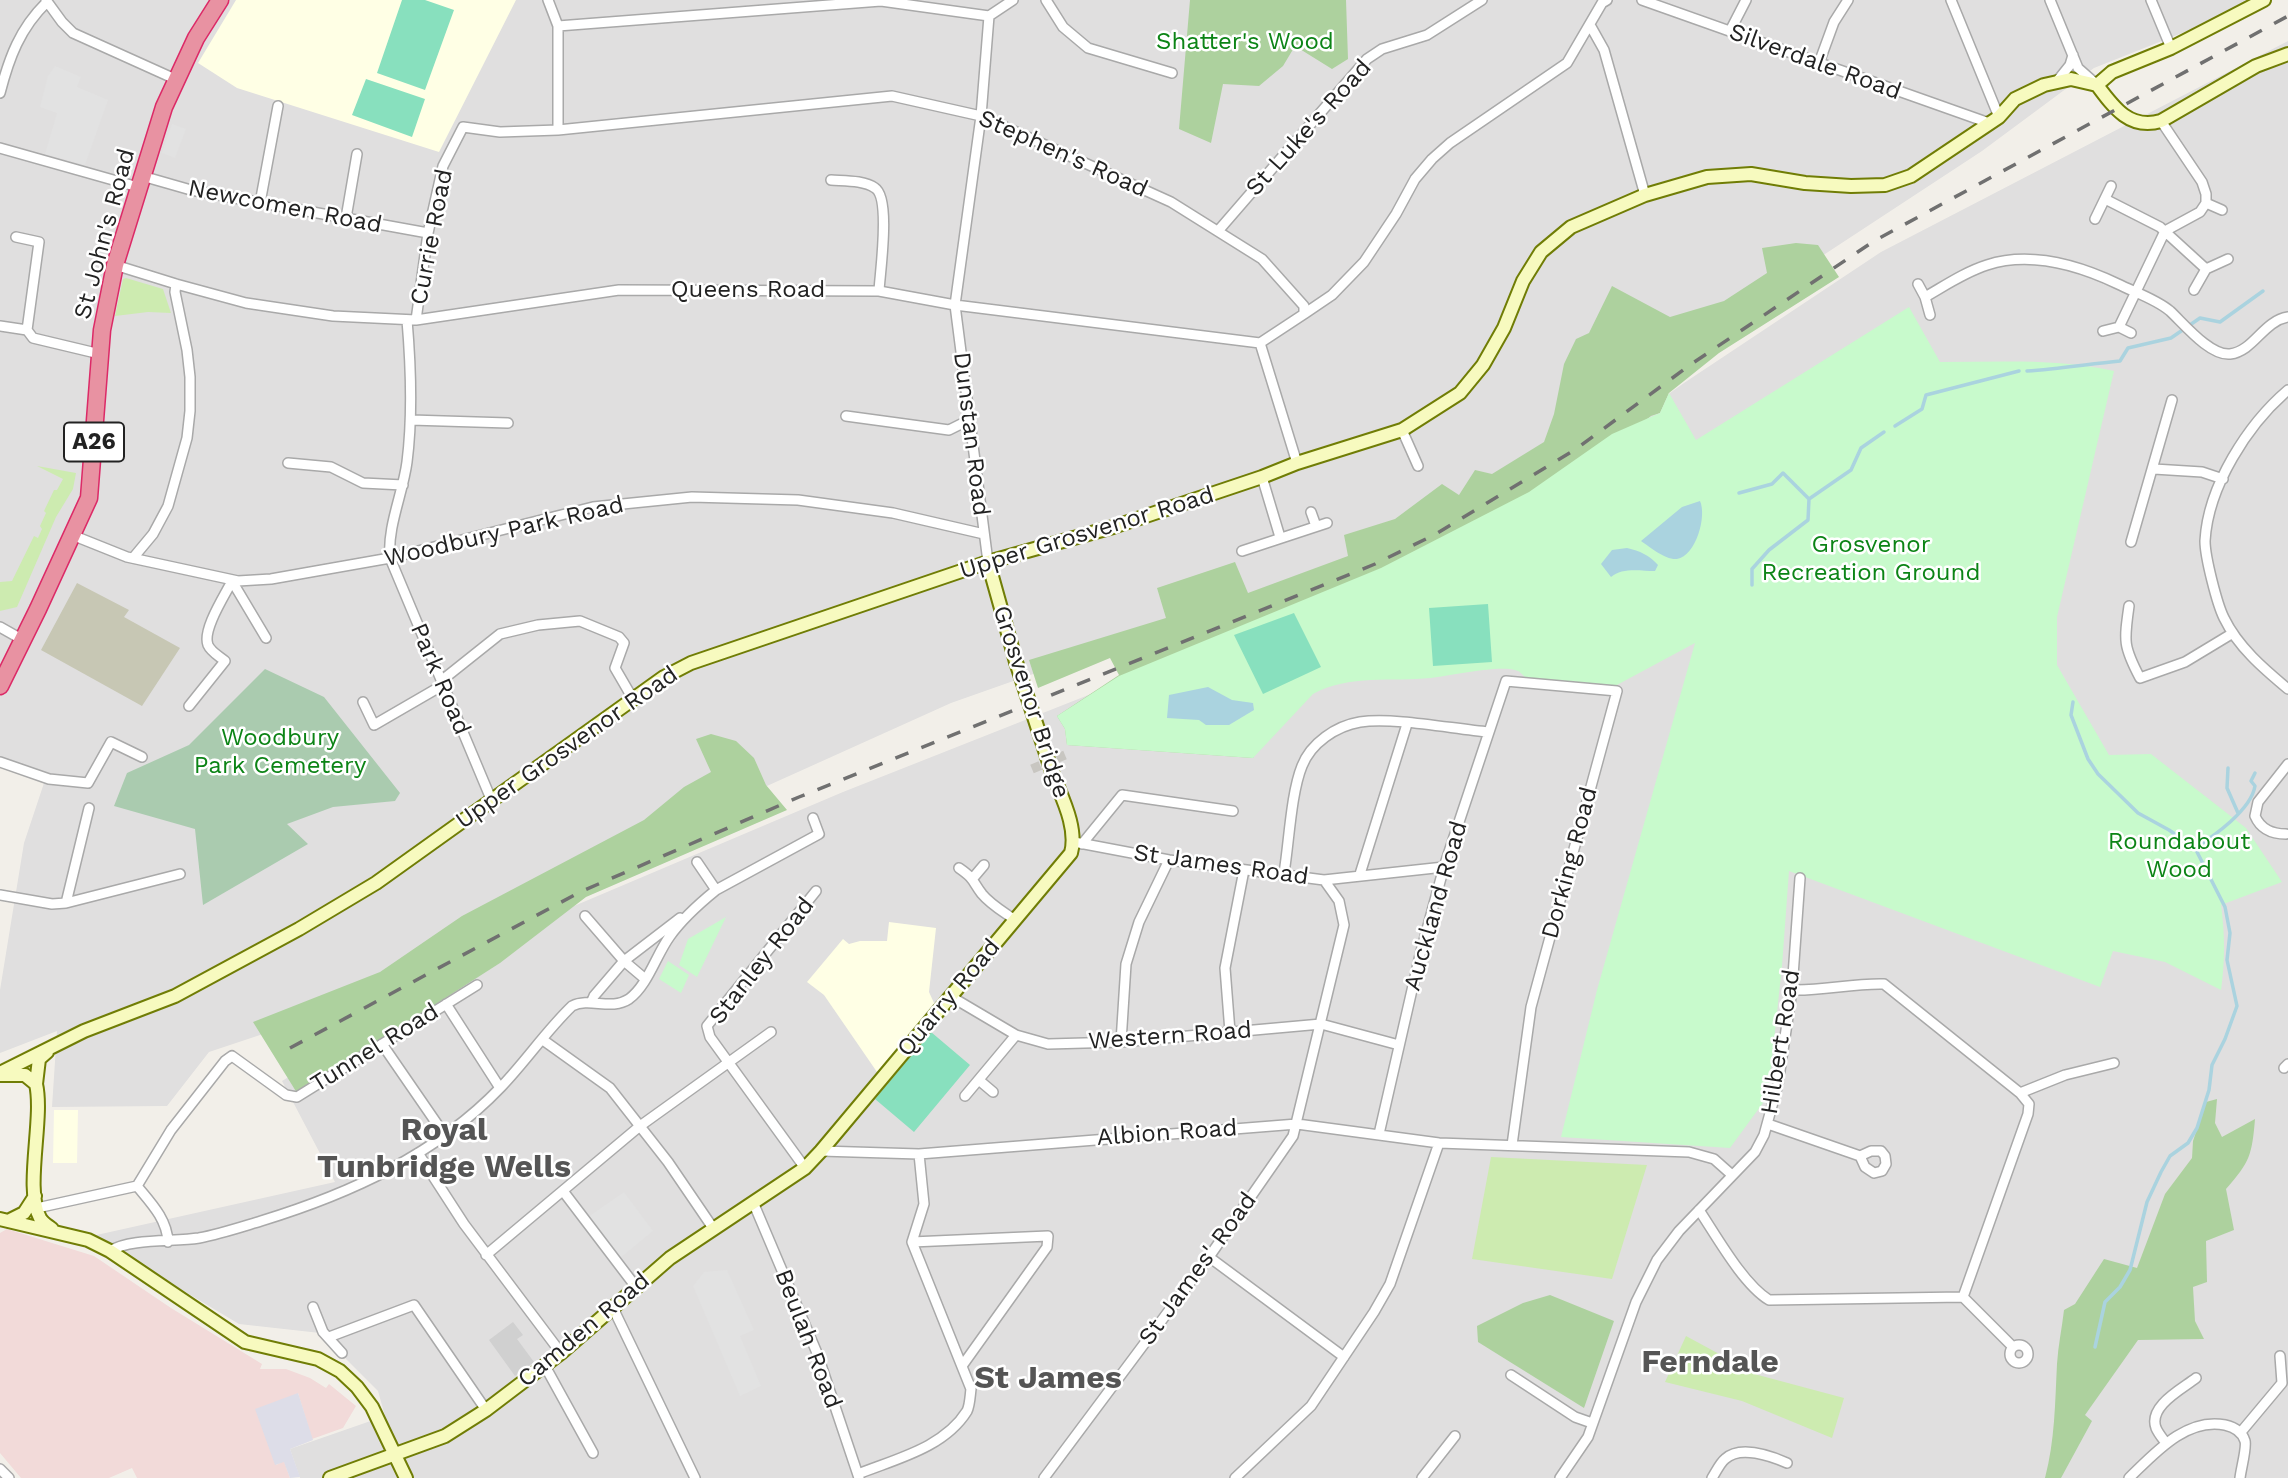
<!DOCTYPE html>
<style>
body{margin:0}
canvas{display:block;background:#f2efe9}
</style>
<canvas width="2288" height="1478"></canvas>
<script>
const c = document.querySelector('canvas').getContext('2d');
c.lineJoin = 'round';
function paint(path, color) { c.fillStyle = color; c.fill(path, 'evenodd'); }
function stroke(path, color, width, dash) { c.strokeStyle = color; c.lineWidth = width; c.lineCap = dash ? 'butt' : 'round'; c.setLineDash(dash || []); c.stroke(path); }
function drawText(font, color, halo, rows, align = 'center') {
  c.font = font + ' "Work Sans",sans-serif'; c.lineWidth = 5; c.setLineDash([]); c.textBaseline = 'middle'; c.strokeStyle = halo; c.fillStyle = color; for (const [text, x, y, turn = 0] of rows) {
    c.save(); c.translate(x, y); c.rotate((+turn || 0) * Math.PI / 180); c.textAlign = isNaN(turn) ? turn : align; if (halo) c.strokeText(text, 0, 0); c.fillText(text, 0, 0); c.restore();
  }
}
const residential = new Path2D(`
 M0,0h2249l-52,27 -103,41 -112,83 -189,124 -384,261 -169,65 -289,102 -275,124 -404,204 -63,21 -42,54 -115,1 5,-76 -57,22v-63l24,-147 22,-66 -46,-16z
 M2288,41v1437h-1988l-10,-29 95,-33 -7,-25 -58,-58 -81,-9 -147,-88 243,-54 -53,-101 292,-175 269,-114 382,-151 257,-114 202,-144 197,-131z`);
const commercial = new Path2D(`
 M7,1229l87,27 77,52 91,56 -2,5h26l24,9 16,10 3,-4 27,22 -13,22 -31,11 -14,-46 -22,72 8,-4 6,17h-153l-5,-10 -23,10h-88l-21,-25v-220z`);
const education = new Path2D(`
 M236,0h280l-77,152 -202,-64 -39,-25z
 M889,922l47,6 -7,64 5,11 -57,69 -53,-77 -17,-13 36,-43 6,5 11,-3h27z
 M54,1110h24l-1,53h-24z`);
const religious = new Path2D(`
 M513,1322l10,13 -6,4 17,23 -19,14 -26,-36z`);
const construction = new Path2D(`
 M77,583l52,27 -5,7 56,31 -38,58 -101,-56z`);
const grass = new Path2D(`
 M126,278l37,11 8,24 -23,-1 -33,4 8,-37z
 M37,466l39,7 -3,16 -17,28 -39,90 -17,4v-29l12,-1 22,-45 4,2 4,-9 -2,-3 6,-13 -2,-2 10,-21h3l6,-11z
 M1491,1157l156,8 -35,114 -140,-20z
 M1686,1336l72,39 86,23 -12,40 -90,-37 -77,-19z`);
const forest = new Path2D(`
 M1190,0h156l2,59 -16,10 -37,-23 -12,20 -24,20 -36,-2 -12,59 -32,-14z
 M1796,243l22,2 21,32 -120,76 -50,40 -9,20 -9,3 -82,63 -258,144 -58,135 -186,-13 -2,-16 -8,-13 62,-41 -9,-17 -72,30 -9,-28 137,-42 -9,-30 78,-26 13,31 100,-37 -4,-21 51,-16 47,-35 17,11 16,-25 17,4 52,-32 10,-28 10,-50 12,-25 13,-6 23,-47 58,31 54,-16 43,-28 -5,-25z
 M711,734l25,7 18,17 12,27 21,25 -201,87 -86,66 -203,130 -44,-71 127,-50 82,-56 182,-96 40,-33 27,-15 -15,-33z
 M2217,1099l-2,24 7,14 33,-18c-3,36 -5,43 -29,70l8,41 -28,11 1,41 -14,5 2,34 9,18 -66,1 -53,75 7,6 -31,57h-16c10,-38 10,-75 12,-114 1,-18 5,-36 7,-54l11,-6 29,-45 33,9 28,-74 27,-36 1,-17 13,-39z
 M1550,1295l64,26 -30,87 -106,-66 -1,-16 46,-23z`);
const cemetery = new Path2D(`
 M265,669l59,28 76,96 -5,8 -62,6 -46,17 21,20 -105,61 -8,-76 -81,-23 13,-33 62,-28z`);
const park = new Path2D(`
 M1909,307l31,55c58,0 117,-4 174,9l-57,246v48l52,90 42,-1 95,74 36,54 -61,23c4,29 4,56 0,85l-56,-28 -52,-11 -13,36 -311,-116 -7,95 -14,130 -38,52 -169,-11 36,-147 98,-347 -80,43 -89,-8c0,0 -7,-7 -8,-7 -17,-7 -67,5 -87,7 -39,4 -82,-4 -118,16l-60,64 -186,-13 -2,-16 -8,-13 62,-40 262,-108 148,-76 83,-58 48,-21 9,-20 27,47z
 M726,917l-29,60 -18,-12 9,-26z
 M668,961l21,14 -8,18 -22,-14z`);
const pitch = new Path2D(`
 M402,0h23l29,10 -29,80 -48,-17z
 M366,79l59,20 -13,38 -60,-22z
 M1488,604l4,58 -59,4 -4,-58z
 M1294,613l27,54 -58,27 -29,-59z
 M931,1032l39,33 -56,67 -39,-33z`);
const parking = new Path2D(`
 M55,66l26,11 -4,10 31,13 -23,65 -40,-11 12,-41 -17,-6 8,-31z
 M172,124l14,5 -11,29 -13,-5z
 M624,1192l29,39 -34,28 -31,-42z
 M727,1270l27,60 -14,6 21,50 -21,10 -47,-110 11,-14z`);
const plaza = new Path2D(`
 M298,1393l15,47 -23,9 10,28 -10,1 -6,-16 -9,3 -20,-56z`);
const water = new Path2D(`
 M1700,501c7,15 -4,55 -23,58 -12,1 -27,-12 -36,-18l41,-34z
 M1627,548c13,3 22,7 31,17l-3,6c-14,0 -33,-4 -44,6l-10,-13 11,-14z
 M1208,687l24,13 21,3 1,7 -25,15h-23l-7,-5 -32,-2 2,-23z`);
const stream = new Path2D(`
 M2027,371c31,-2 62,-7 93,-10l8,-13 43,-10 29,-20 20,4 43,-31
 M1895,426l27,-17 4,-14 93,-24
 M1739,493l33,-9 11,-11 26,26 -1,21 -39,30 -17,19v16
 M1809,499l42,-29 10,-22 23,-16
 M2073,702l-2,13 17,44 10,15 40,39 31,17 26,18 30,59 5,26 -3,27 10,46 -12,33 -13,26 -3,25 -12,38 -9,15 -18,13 -9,16 -14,30 -17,68 -10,17 -15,15 -10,45
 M2228,768l-1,20 11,25
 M2195,848c19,-12 56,-38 60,-62l-4,-5 4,-8`);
const streetTunnel = new Path2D(`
 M1032,769l33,-14`);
const street = new Path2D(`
 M46,0l16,22 11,11 102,46
 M548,0l10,26v104
 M1046,0l17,27 25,21 84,25
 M1642,0l347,123
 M1951,0l48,117
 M2050,0l28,68 17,15
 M2151,0l20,48
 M989,16l24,-16
 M1590,25l14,25 41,145
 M558,26l323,-25 108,15 -8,100 -26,189 33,257
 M1730,31l16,-31
 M1819,63l15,-41 14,-22
 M2058,80l12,-15 3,-10
 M0,93c9,-35 20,-65 47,-91
 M0,148l138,39
 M142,176l49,14 237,43
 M831,180c13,1 33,0 44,8 16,10 5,84 4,103
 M2105,199l55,28 46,42
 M260,203l18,-97
 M2206,203l16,7
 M346,218l11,-64
 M2095,219l16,-33
 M1218,231l149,-172 15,-10 45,-14 55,-35
 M16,237l23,5 -12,88
 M115,265l61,19 70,19 87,13 83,4 203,-30 260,1 76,14 305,38 37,120
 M1918,284l7,13 5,18
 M2194,290l12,-21 22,-10
 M1925,297c21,-12 40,-25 62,-32 43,-14 91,0 131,19 16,8 38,15 52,27 14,13 40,45 60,43 24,-3 33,-33 58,-37
 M1304,314l28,-19 32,-33 32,-48 19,-35 17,-20 18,-16 117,-80 35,-60 5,-3
 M407,320c4,47 6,95 0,142 -4,31 -20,65 -17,96l101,241
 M416,320l12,-87 15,-67 20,-39 37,5 58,-2 334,-34 89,20 190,86 91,57 42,47v8l-44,29
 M0,326l27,4 6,8 67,16
 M2119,327l46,-96 35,-19 6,-9v-9l-4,-12 -41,-61
 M2103,331l16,-4 12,6
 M2288,390c-40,34 -80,96 -83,151 0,16 12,63 19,77 14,29 40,51 64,71
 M846,416l103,14 20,-10
 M411,420l97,3
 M1402,430l16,36
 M288,463l43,4 32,16 40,2
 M2154,469l48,3 21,7
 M1262,477l18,60
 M1311,512l5,14
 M72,535l55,22 111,24 33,-2 119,-21 203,-51 99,-10 106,3 95,13 91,21
 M2131,542l41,-142
 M1242,551l85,-28
 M133,558l20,-24 15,-28 19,-68 3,-27v-34l-3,-27 -12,-58 1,-8
 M232,581l34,57
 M2129,606c-5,35 -6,40 11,72l45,-16 48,-29
 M0,627l23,13
 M441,681l59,-47 38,-9 42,-4 39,16 5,6 -9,25 18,31
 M363,702l11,23 69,-40
 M189,706l36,-45c-6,-5 -14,-9 -17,-16 -6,-15 17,-50 24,-64
 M0,762l49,17 39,4 23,-41 31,15
 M2286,834c-13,0 -25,-4 -31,-18l3,-14 30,-38
 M1082,844l40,-49 111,16
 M959,868c16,11 13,13 23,26 9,11 22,18 33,26
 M1284,873c5,-30 7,-80 18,-107 9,-23 34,-40 58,-44 34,-5 93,7 129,10
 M1360,874l47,-150
 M973,878l11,-13
 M1324,880l120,-13
 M716,890l103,-56 -6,-16
 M0,895l52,9 14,-1 114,-29
 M66,903l23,-95
 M585,916l39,45 20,17
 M950,996l66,39 32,9 73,-2 200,-18 78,21
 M591,1003l3,-7 30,-35 56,-43
 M446,1004l54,84
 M1230,1032l-5,-64 19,-98
 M543,1040l67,48 58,74 45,66
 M1121,1042l5,-78 13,-42 30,-62
 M382,1044l62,90
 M2284,1068l4,-4
 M980,1081l13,11
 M2020,1093l45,-18 49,-12
 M965,1096l51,-61
 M1768,1124l92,32 11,-5h10l4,5 1,8 -4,7 -8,2 -9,-6 -5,-11
 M1379,1134l41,-179 24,-88 62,-186 111,10 -86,316 -19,138
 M821,1151l98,3 378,-30 142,19 250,9 25,7 18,16
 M418,1153l46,71 97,129
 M805,1168l-95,-131 -3,-11 109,-135
 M137,1186l34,-56 54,-69 7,-5 54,39 11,2 180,-112
 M137,1186c14,17 30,33 31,56
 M563,1191l73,96
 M753,1202l64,151 42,125
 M37,1208l100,-22
 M1699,1210c18,27 44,74 70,90l194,-3 65,-183 1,-10 -9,-11 -136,-109c-31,-1 -61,7 -92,6
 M912,1242l136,-6 -1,11 -85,119
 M110,1251c20,-13 64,-9 89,-13 21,-4 42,-11 62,-17 88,-27 175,-66 240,-134 25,-26 45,-56 71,-81 18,-9 39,5 57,-7 19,-14 27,-44 41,-63 12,-17 30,-33 46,-46l-19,-28
 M486,1255l154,-129 131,-94
 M1209,1257l135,100
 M1963,1297l50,50
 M313,1307l10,25 19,21
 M613,1308l82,170
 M329,1337l85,-32 72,105
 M2010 1354a9 9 0 1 1 18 0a9 9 0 1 1-18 0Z
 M545,1366l48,87
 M1511,1375l64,42 17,6
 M2241,1432l41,-49 -2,-27
 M2166,1443c-3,-4 -8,-10 -10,-15 -8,-22 26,-39 40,-50
 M0,1469l9,9
 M858,1474c37,-15 86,-26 109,-63 3,-6 3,-15 4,-22l-59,-147 12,-38 -5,-50
 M1044,1478l165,-221 84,-121 51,-211 -5,-24 -15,-21 -155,-20 -95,-18
 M1235,1478l76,-72 63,-94 16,-28 49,-141
 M1422,1478l33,-42
 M1560,1478l28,-41 48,-135 21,-42 22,-29 76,-79 9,-17 14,-51 14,-94 8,-112
 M1712,1478c4,-6 8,-15 13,-19 15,-14 46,-3 62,4
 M2129,1478c25,-24 57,-61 96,-53 9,2 17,6 20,16 2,6 -4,28 -5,37`);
const secondary = new Path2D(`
 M2097,85c17,23 33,45 64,36l95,-55 32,-12
 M2097,85l15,-13 59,-24 93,-48
 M988,562l28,100
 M0,1073l84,-42 91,-35 124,-67 77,-46 288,-206 27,-14 297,-101 125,-35 149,-50 35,-14 105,-33 58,-37 23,-28 21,-37 19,-47 18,-29 30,-25 74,-32 62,-18 44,-3 54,9 46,3 34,-1 26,-9 88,-59 16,-18 29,-14 27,-6 26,6
 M0,1075h25l11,9c8,35 -12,105 4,134 3,5 7,7 12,11
 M36,1084l3,-25 8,-7
 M0,1219l88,21 22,11 135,91 73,17 22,12 17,16 15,20 34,71
 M10,1220l14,-7 11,-17
 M330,1478l115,-42 41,-26 75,-57 109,-95 135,-90 16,-17 250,-298c7,-26 -10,-57 -19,-81`);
const highway = new Path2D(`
 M0,686l38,-77 51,-111 13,-168 13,-65 49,-158 32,-69 24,-38`);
const rail = new Path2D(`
 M290,1048l290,-156 219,-95 576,-233 61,-30 140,-85 114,-84 184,-124 414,-225`);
const secondaryBridge = new Path2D(`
 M1016,662l36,110`);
const shields = [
 [94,442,60]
];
const shieldNames = [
 ["A26",94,442]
];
const parkNames = [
 ["Shatter's Wood",1245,42],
 ["Grosvenor",1871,545],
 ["Recreation Ground",1871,573],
 ["Woodbury",280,738],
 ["Park Cemetery",280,766],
 ["Roundabout",2179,842],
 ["Wood",2179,870]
];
const streetNames = [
 ["Silverdale Road",1815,62,20],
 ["St Luke's Road",1309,128,-48],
 ["Stephen's Road",1063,154,24],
 ["Newcomen Road",285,207,11],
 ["St John's Road",105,234,-75],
 ["Currie Road",432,237,-79],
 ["Queens Road",748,290],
 ["Dunstan Road",971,434,83],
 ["Woodbury Park Road",504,532,-13],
 ["Upper Grosvenor Road",1087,533,-17],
 ["Park Road",440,679,67],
 ["Grosvenor Bridge",1031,702,72],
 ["Upper Grosvenor Road",567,748,-35],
 ["Dorking Road",1570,863,-75],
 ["St James Road",1221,865,8],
 ["Auckland Road",1436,906,-74],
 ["Stanley Road",762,961,-52],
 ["Quarry Road",949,998,-50],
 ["Western Road",1170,1036,-4],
 ["Hilbert Road",1781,1042,-81],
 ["Tunnel Road",375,1048,-32],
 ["Albion Road",1167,1133,-4],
 ["St James' Road",1198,1269,-54],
 ["Camden Road",584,1330,-40],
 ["Beulah Road",808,1339,69]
];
const districtNames = [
 ["Royal",444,1131],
 ["Tunbridge Wells",444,1168],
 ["Ferndale",1710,1363],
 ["St James",1048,1379]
];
paint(residential, '#e0dfdf');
paint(commercial, '#f2dad9');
paint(education, '#ffffe5');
paint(religious, '#d0d0d0');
paint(construction, '#c7c7b4');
paint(grass, '#cdebb0');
paint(forest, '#add19e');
paint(cemetery, '#aacbaf');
paint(park, '#c8facc');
paint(pitch, '#88e0be');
paint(parking, '#e2e2e2');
paint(plaza, '#dddde8');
paint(water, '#aad3df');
stroke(stream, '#aad3df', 3.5);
stroke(streetTunnel, '#c8c6c1', 9, [9, 4.5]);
stroke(street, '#a9a9a9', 12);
stroke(secondary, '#707d05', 16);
stroke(highway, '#dc2a67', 19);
stroke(street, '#fff', 9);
stroke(secondary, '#f7fabf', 12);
stroke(highway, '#e892a2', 16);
stroke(rail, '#707070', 3.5, [14, 14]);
stroke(secondaryBridge, '#707d05', 16, []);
stroke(secondaryBridge, '#f7fabf', 12);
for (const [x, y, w] of shields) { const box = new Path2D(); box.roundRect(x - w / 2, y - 19.5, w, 39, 5); c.fillStyle = '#fff'; c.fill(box); stroke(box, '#222', 2); }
drawText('bold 23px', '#222', null, shieldNames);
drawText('24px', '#0c8416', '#fff', parkNames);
drawText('24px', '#222', '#fff', streetNames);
drawText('bold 32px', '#555', '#fff', districtNames);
</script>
